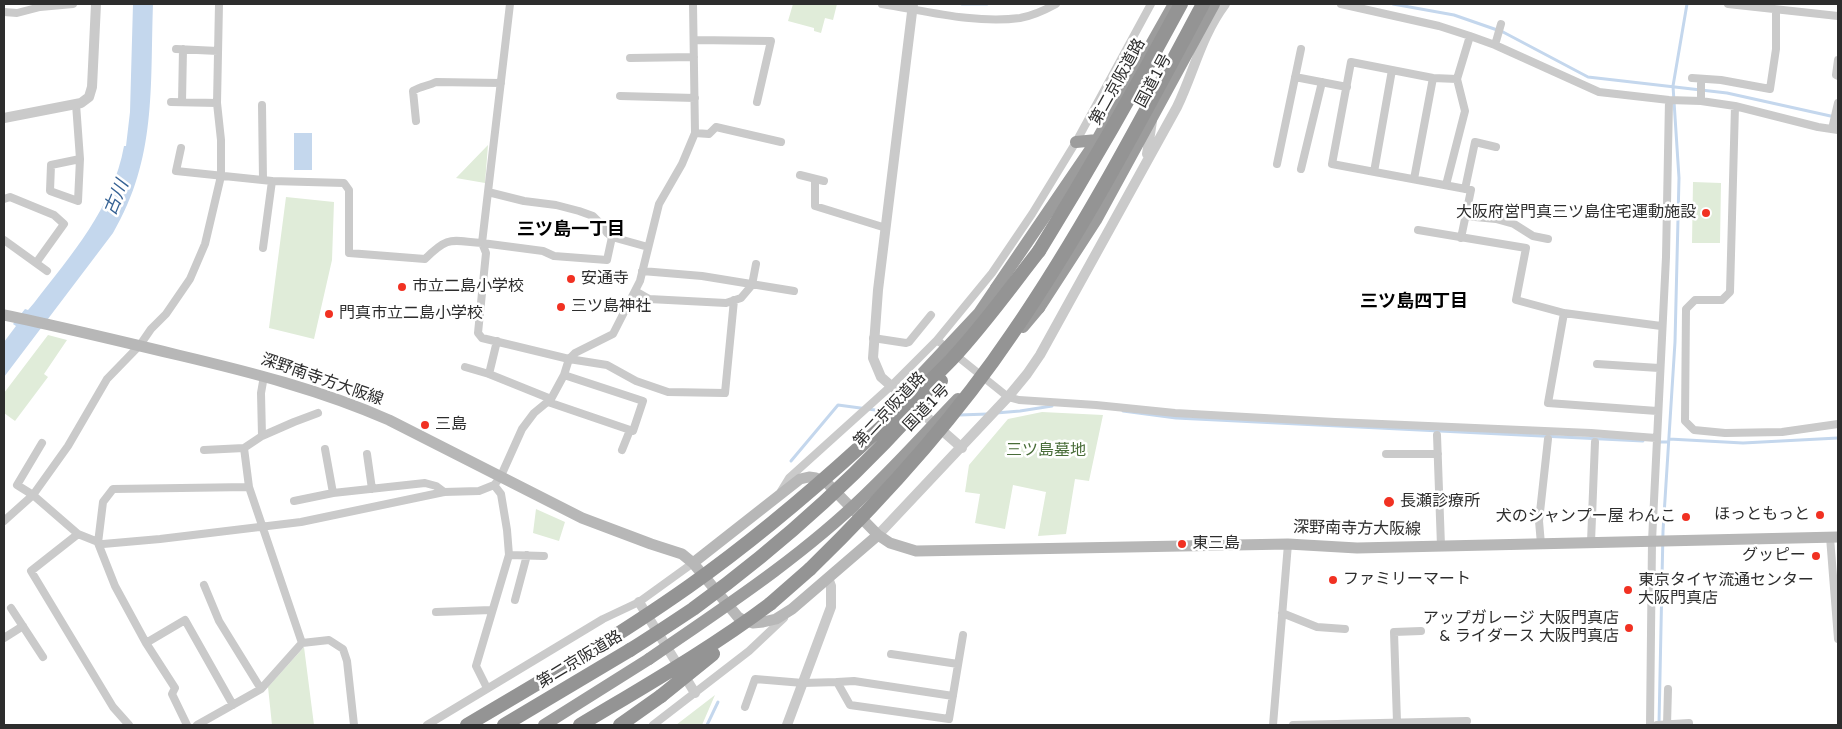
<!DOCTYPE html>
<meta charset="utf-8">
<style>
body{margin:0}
#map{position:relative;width:1842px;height:729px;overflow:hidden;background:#fff;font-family:"Varela Round",sans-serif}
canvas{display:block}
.frame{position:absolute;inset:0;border:5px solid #2d2d2d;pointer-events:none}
</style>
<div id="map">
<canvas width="1842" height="729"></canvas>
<div class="frame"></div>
</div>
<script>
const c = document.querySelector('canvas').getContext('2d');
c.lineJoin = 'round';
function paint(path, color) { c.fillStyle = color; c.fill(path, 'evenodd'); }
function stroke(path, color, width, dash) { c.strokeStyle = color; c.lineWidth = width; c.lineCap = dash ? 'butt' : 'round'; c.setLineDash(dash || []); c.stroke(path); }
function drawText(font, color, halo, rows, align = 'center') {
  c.font = font + ' "Varela Round","Noto Sans JP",sans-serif'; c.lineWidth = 5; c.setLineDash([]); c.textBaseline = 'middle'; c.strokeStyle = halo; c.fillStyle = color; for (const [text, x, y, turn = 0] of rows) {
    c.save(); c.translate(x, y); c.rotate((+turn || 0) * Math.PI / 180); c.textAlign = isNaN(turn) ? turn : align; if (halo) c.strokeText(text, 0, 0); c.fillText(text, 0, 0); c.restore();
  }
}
const green = new Path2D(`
 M793,4h44l-4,16 -8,-2 -4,15 -7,-2v-3l-26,-7z
 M488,145l-3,38 -29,-5z
 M1693,182l28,1 -1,60h-28z
 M286,197l48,5 -2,58 -18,79 -45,-11z
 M48,335l19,5 -23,34 4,3 -33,44 -11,-8v-20z
 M1042,412l61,3 -14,66 -14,-2 -9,55 -28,2 8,-44 -33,-7 -8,44 -30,-6 5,-29 -15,-2 4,-27 39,-46z
 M536,509l29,13 -6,19 -26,-8z
 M304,647l10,78h-42l-4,-38z
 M715,695l-13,30h-26z`);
const water = new Path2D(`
 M133,4h20c-3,83 4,154 -40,229l-109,144v-35l12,-16 -3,-2 12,-15 3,1 6,-7c37,-48 79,-95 90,-157h2l4,-34z
 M294,133h18v37h-18z`);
const stream = new Path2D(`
 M962,4h25
 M1393,4l61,11 49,17 85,45 139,16 108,24
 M1123,411l53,7 467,23
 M996,413l24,-2 32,-5
 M959,415l29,-1
 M1669,439l74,4 95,-5
 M1657,442h11
 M791,461l47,-56 52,7
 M1659,724l4,-193 12,-189 4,-164 -6,-92 14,-82
 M707,725l11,-23`);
const minor = new Path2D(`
 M882,4c44,7 94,20 138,14 12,-2 25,-8 36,-14
 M1341,4l98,22 31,10 25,9 104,47 70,8 32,1 34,5 83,21 20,3
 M1728,4l110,12
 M4,12l13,1 23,-6 33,-3
 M694,40l77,1 -14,61
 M1495,45l6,-21
 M176,49l42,2
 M630,58l64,-1
 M1838,60l-2,15 2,1
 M1295,77l52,10
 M1692,78l29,2 49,9 6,-40v-39
 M1701,79v22
 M620,96l75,2
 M171,102l46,1
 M182,102l1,-53
 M76,104l4,55 -2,42 -28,-10 1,-26 29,-6
 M262,105l1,75
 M1735,106l-5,186 -8,8h-27l-9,9 -1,112 9,9 31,3 57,-1 56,-8
 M416,121l-3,-30c8,-5 15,-5 23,-9l65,1
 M1832,129l6,-26
 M695,133l14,1 7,-7 65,15
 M181,148l-5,23 96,10 72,2 5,7v63l76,6c24,-24 26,-18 57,-16l28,-239
 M1277,164l24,-115
 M1301,169l21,-87
 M1374,172l18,-102
 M800,175l24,6
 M815,179v27l71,22
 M1414,179l19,-101
 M1446,185l19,-74 -8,-32
 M1465,189l10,-47 21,5
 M488,192l36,9 32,4 23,6 14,5 6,6 8,11 5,4 36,10
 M4,199l6,-2 44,18 10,9 -28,39
 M1465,216l31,3 18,5 19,12 15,3
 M1418,230l108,18 -10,52 48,13 97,13
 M612,237l-5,23 -53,-4 -11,-5 -61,-8 4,10 -8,80 4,5 87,21 38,6 29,16 32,11 57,1 9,-93
 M1461,238l10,-48 -139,-26 19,-102 82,16 24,1 13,-43
 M4,240l43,31
 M263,248l9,-67
 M642,271l60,5 92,15
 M635,291l14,8 77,4 15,-5 11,-13 4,-21
 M1564,313l-16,90 109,8
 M873,338l33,5 3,-1 22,-27
 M937,340l71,57 11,3 77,5 79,8 160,9 256,11 65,5
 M1597,364l62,4
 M465,367l24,7 62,25
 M489,374l8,-33
 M548,402l85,29 10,-30 -79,-26
 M1437,435l4,111
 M262,436l32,-14 24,-9
 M42,443l-25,42 16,10 45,39 25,10 57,-5 141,-17 143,-30 35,-1 15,-6 6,-7 22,-49 12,-16 17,-14 13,-24 5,-16 6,-6 38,-19 27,-53 19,-77 23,-40 13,-31 -2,-129
 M325,449l8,44
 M204,450l40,-2
 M622,450l8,-20
 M367,454l5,35
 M1386,454h52
 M781,491l8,-13 102,-92 46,-46 55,-67 40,-59 44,-72 75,-138
 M294,501l39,-8 92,-10 11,3 8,6
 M4,521l29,-26 35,-49 39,-67 33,-34 11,-16 15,-15 24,-35 15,-35 16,-68v-36l-4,-37 2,-99
 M78,534l-47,37 82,136 16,18
 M1830,537l8,102
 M1591,542l4,-100
 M1541,544l-2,-23 9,-82
 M509,555l35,1
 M204,585l15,36 42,68
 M515,600l12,-45
 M11,608l32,49
 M436,612l55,-2
 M1282,613l35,14 28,2
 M4,638l19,-12
 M146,643l39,-23 48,85
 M302,643l27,-3 14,9 4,12 7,64
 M891,654l67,10
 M837,682l17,-1 99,15
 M487,688l-11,-22 33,-111 -2,-25 -6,-36 -7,-9
 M745,707l10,-28 48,4 34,-1 13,23 99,14 14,-84
 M1397,722l-3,-90 27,-1
 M187,725l-15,-31 3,-6 -29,-45 -31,-57 -17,-43 5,-41 10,-13 136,-2
 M197,725l64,-36 41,-46 -53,-156 -5,-39 18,-12 -1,-43 3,-17
 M427,725l176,-106 36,-17 54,-39
 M653,725l96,-74 35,-33
 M1273,725l15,-181
 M1293,725l174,-4
 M1650,725l2,-184 14,-284 3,-157
 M1657,725l32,-2v2
 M1667,725l1,-36`);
const tertiary = new Path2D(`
 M913,4l-35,286 -5,68 8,19 81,71
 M4,118l77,-15 8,-6 3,-10 4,-83
 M1147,154l5,-33
 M878,535l130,-138 19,-23 13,-19 137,-248c17,-35 24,-71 48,-103
 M639,602l56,91
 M787,725l44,-118v-21l-3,-8`);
const secondary = new Path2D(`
 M4,315c58,12 116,26 174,40 72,17 143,35 211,65l193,98 69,26 31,10 11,9 45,54 5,3 10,3 10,-1 13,-3 16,-10 86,-74
 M693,563l107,-84 9,-2 7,1 10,4 52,53 12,8 26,8 372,-7 69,4 481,-11`);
const trunk = new Path2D(`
 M1076,142l21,-2
 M996,288l101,-148 77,-136
 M1039,308l57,-88 118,-216
 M544,725l105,-66`);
const motorway = new Path2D(`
 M1039,251c50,-81 97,-163 142,-247
 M770,604l40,-35
 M504,725l126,-75
 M620,725l41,-29`);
const trunkBridge = new Path2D(`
 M1023,327l16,-19
 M899,406l17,-26 63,-67 17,-25
 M649,659c74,-51 151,-101 216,-164 32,-30 62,-64 93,-96`);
const motorwayBridge = new Path2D(`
 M810,569c74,-72 144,-149 202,-235 72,-105 131,-218 191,-330
 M630,650c21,-13 42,-27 63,-41 91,-66 175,-143 248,-228
 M661,696l52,-42
 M467,725c75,-44 150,-88 221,-138 61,-43 118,-91 173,-141 30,-28 61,-56 90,-86 32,-34 59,-72 88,-109
 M580,725c65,-39 130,-76 190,-121`);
const markers = [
 [1706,213,5,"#f13122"],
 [571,279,5,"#f13122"],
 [402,287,5,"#f13122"],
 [561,307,5,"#f13122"],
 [329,314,5,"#f13122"],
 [425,425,5,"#f13122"],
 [1389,502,6,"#f13122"],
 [1820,515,5,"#f13122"],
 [1686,517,5,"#f13122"],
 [1182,544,5,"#f13122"],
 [1816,556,5,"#f13122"],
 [1333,580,5,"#f13122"],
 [1628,590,5,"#f13122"],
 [1629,628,5,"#f13122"]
];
const streetNames = [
 ["国道1号",1154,81,-62],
 ["第二京阪道路",1118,82,-61],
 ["深野南寺方大阪線",322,380,19],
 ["国道1号",927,408,-46],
 ["第二京阪道路",890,410,-47],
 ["深野南寺方大阪線",1357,529,1],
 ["第二京阪道路",580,660,-31]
];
const poiNames = [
 ["大阪府営門真三ツ島住宅運動施設",1696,213,"right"],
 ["安通寺",581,279],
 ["市立二島小学校",412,287],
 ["三ツ島神社",571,307],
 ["門真市立二島小学校",339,314],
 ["三島",435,425],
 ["長瀬診療所",1400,502],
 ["ほっともっと",1810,515,"right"],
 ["犬のシャンプー屋 わんこ",1676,517,"right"],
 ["東三島",1192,544],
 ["グッピー",1806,556,"right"],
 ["ファミリーマート",1343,580],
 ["東京タイヤ流通センター",1638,581],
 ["大阪門真店",1638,599],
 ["アップガレージ 大阪門真店",1619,619,"right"],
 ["& ライダース 大阪門真店",1619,637,"right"]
];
const parkNames = [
 ["三ツ島墓地",1046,451]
];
const waterNames = [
 ["古川",117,198,-67]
];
const neighbourhoodNames = [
 ["三ツ島一丁目",571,230],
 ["三ツ島四丁目",1414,302]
];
paint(green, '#e0ecd9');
paint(water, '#c4d7ed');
stroke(stream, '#c4d7ed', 3);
stroke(minor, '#cacaca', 8);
stroke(tertiary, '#cacaca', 10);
stroke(secondary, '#b7b7b7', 11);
stroke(trunk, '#9c9c9c', 12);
stroke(motorway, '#949494', 14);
stroke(trunkBridge, '#9c9c9c', 12);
stroke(motorwayBridge, '#949494', 14);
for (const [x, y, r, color] of markers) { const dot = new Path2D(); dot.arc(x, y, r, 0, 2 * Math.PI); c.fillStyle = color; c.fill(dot); stroke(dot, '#fff', 2); }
drawText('16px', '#2d2d2d', '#fff', streetNames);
drawText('16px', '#2d2d2d', '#fff', poiNames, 'left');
drawText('16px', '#486c38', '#fff', parkNames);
drawText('italic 18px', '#366294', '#fff', waterNames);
drawText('bold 18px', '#000', '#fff', neighbourhoodNames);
</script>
